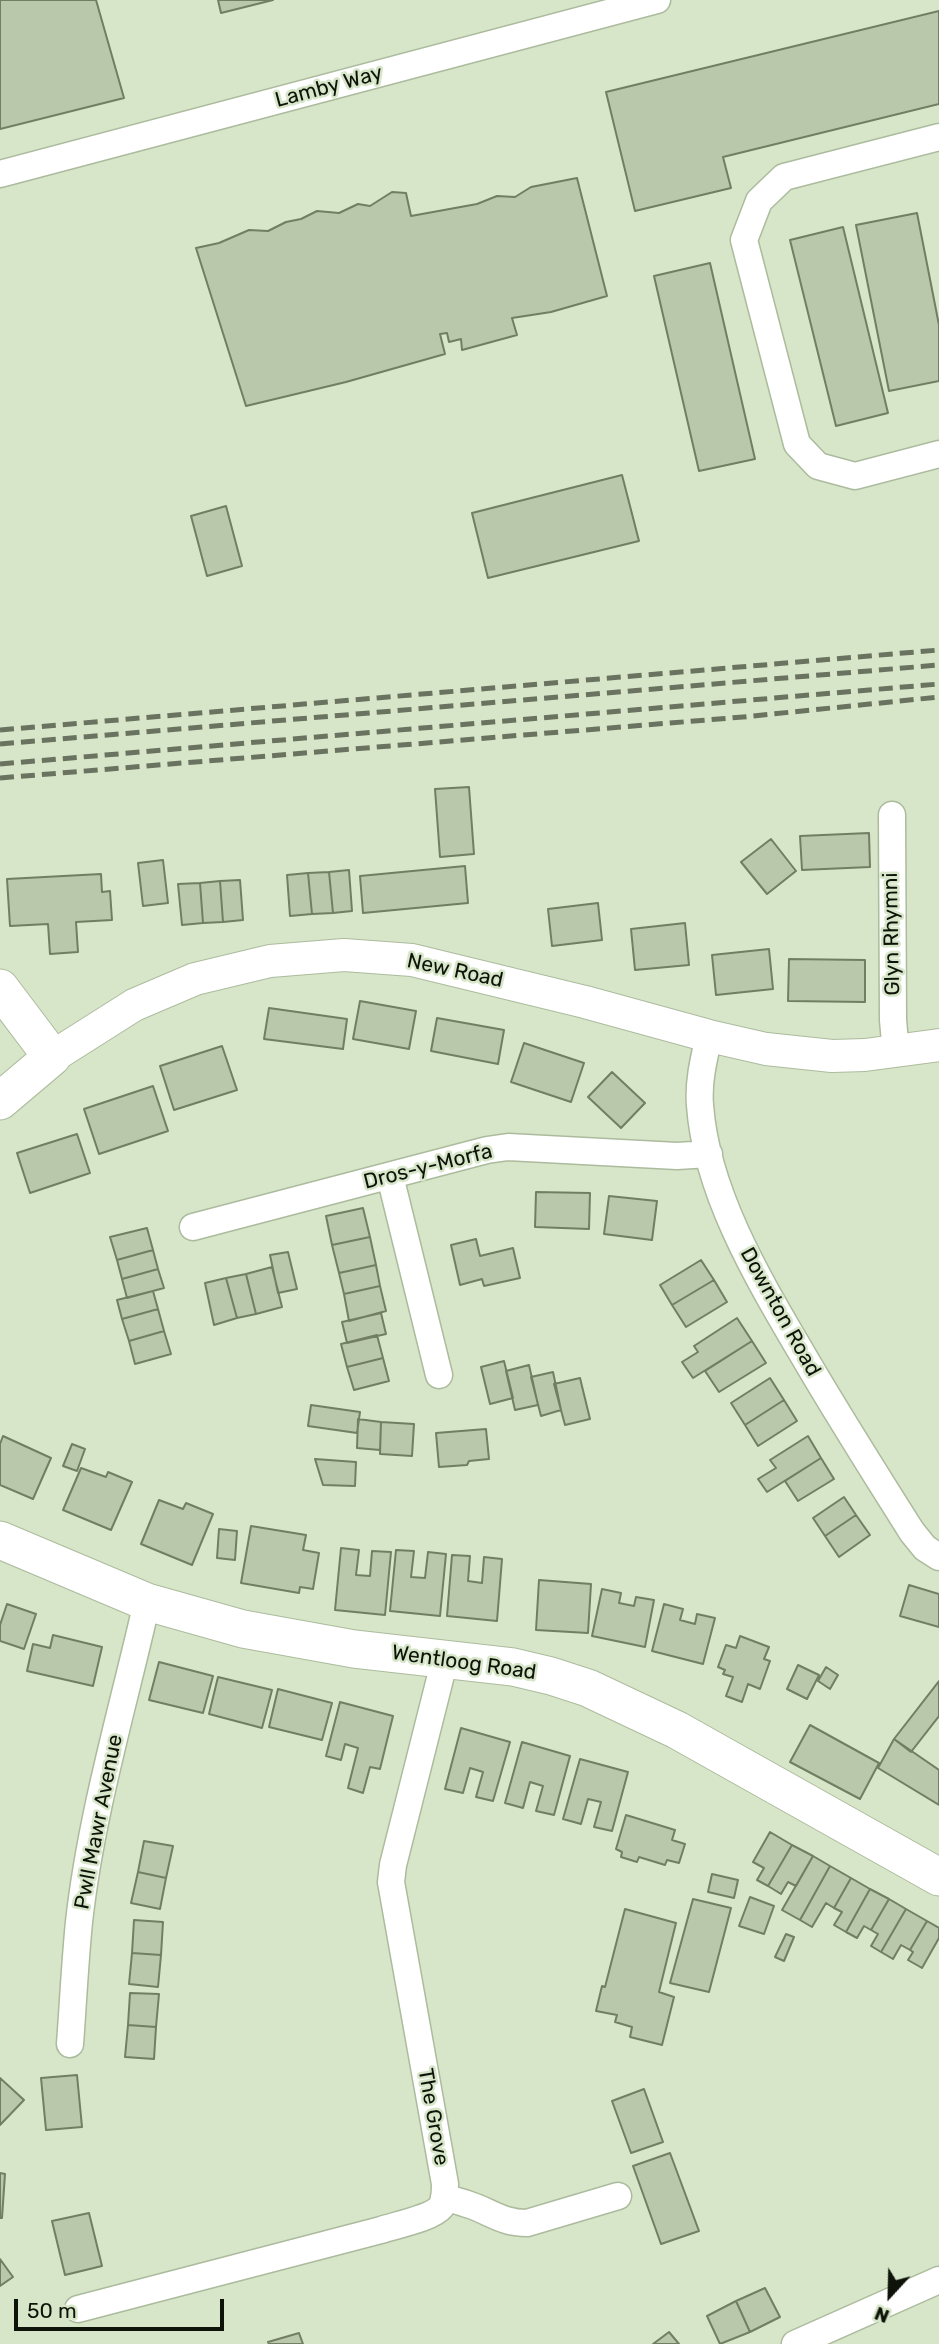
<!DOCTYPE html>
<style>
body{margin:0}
#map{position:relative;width:939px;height:2344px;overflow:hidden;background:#d7e6c8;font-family:Rubik,sans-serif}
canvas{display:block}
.north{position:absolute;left:855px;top:2260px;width:70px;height:70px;-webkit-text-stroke:5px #d7e6c8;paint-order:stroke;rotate:202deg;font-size:19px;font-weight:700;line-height:28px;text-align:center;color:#0e1309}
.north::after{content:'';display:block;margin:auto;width:24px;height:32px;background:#0e1309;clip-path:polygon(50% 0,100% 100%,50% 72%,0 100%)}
.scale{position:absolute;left:14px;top:2299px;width:210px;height:32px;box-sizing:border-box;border:4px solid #0e1309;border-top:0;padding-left:9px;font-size:21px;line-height:24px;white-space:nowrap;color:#0e1309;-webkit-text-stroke:5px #d7e6c8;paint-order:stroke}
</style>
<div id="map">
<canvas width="939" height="2344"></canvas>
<div class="north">N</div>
<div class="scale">50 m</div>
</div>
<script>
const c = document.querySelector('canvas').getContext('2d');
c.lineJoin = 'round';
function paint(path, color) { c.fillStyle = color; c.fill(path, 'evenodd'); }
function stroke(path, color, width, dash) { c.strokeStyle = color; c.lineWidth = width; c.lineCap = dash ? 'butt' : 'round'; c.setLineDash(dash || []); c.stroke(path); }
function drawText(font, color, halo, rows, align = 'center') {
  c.font = font + ' Rubik,sans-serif'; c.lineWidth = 5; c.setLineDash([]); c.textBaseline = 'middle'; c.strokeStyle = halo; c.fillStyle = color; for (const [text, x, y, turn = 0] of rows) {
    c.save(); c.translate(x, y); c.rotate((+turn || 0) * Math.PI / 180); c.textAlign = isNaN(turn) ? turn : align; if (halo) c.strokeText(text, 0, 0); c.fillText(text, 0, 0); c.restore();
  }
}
const building = new Path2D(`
 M0,0h96l28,98 -124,31z
 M218,0h55l-52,13z
 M939,11v93l-216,53 8,31 -96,23 -29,-119z
 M577,178l30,118 -56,16 -39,6 5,17 -55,15 -1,-11 -12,3 -2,-9 -7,1 5,20 -99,28 -100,24 -50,-158 23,-5 30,-13 19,1 18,-9 15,-3 16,-8 22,2 19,-9 12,2 22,-14 14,1 5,23 66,-12 20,-8 18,1 16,-10z
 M917,213l22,112v56l-50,10 -33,-166z
 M843,227l45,186 -52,13 -46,-186z
 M710,263l45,196 -56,12 -45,-195z
 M622,475l17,66 -151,37 -16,-65z
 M226,506l16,60 -35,10 -16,-60z
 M469,787l5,67 -34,3 -5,-68z
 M869,833l1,34 -68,3 -2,-34z
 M771,839l25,32 -29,23 -26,-32z
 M163,860l5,43 -25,3 -5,-43z
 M465,866l3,37 -105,10 -3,-37z
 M349,870l3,41 -19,2 -4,-41z
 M329,872l4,41 -21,1 -4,-41z
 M308,873l4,41 -22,2 -3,-41z
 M101,874l1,18 8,-1 2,29 -36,2 2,30 -28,2 -2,-30 -38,2 -3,-47z
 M240,880l3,40 -20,2 -3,-41z
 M220,881l3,41 -20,1 -3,-40z
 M200,883l3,40 -21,2 -4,-41z
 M598,903l4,37 -50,6 -4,-37z
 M685,923l4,42 -54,5 -4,-41z
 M769,949l4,40 -57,6 -4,-40z
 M789,959l76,1v42l-77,-1z
 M360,1001l56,10 -7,38 -56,-10z
 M269,1008l78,11 -4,30 -79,-10z
 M437,1018l67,12 -6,34 -67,-13z
 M524,1043l60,20 -13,39 -60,-20z
 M222,1046l15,44 -63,20 -14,-44z
 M612,1072l33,31 -24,25 -33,-31z
 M153,1086l15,45 -69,23 -15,-45z
 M77,1134l13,39 -60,20 -13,-40z
 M536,1192l54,1 -1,36 -54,-2z
 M609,1196l48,5 -5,39 -48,-6z
 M363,1208l7,29 -38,8 -6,-29z
 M147,1228l6,22 -36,10 -7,-23z
 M370,1237l6,28 -37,8 -7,-28z
 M476,1239l4,17 33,-8 7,30 -36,8 -2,-7 -22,6 -9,-40z
 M153,1250l5,19 -36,10 -5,-19z
 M288,1252l9,37 -19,4 -8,-38z
 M701,1260l13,20 -42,25 -12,-20z
 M376,1265l4,21 -36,8 -5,-21z
 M272,1267l10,40 -26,7 -10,-40z
 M158,1269l6,19 -37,10 -5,-19z
 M246,1274l10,40 -19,4 -11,-40z
 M226,1278l11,40 -23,7 -9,-42z
 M714,1280l13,22 -41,25 -14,-22z
 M380,1286l6,25 -37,10 -5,-27z
 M153,1291l5,18 -36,10 -5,-19z
 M158,1309l6,22 -35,10 -7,-22z
 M381,1313l5,21 -39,9 -5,-21z
 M737,1318l15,23 -59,37 -11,-16 16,-10 -4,-6z
 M164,1331l7,23 -36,10 -6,-23z
 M377,1335l6,23 -36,9 -6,-23z
 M752,1341l14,22 -47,29 -14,-21z
 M383,1358l6,23 -35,9 -7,-23z
 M504,1361l9,37 -23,6 -9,-37z
 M529,1365l9,40 -23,5 -9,-39z
 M553,1372l8,38 -20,6 -10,-39z
 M580,1378l10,41 -25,6 -11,-41z
 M770,1378l14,22 -39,25 -14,-22z
 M784,1400l13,21 -39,25 -13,-21z
 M311,1405l49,7 -3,21 -49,-7z
 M358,1419l23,3 -1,28 -23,-2z
 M381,1422l33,2 -2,32 -32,-2z
 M486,1429l3,30 -20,2 -2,4 -28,2 -3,-34z
 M3,1436l48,22 -18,41 -33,-14v-41z
 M808,1436l13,22 -54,34 -9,-13 18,-11 -6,-8z
 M72,1444l13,5 -8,22 -14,-5z
 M821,1458l13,21 -36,22 -13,-20z
 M315,1459l41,3 -1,24 -32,-1z
 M81,1468l25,9 2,-5 24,10 -21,48 -48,-20z
 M844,1497l12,18 -31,21 -12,-18z
 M159,1500l24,9 3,-6 27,11 -21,51 -51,-21z
 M856,1515l14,20 -31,22 -14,-21z
 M251,1526l55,9 -3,15 16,3 -6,36 -13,-2 -1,6 -58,-10z
 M219,1529l18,2 -2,29 -18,-2z
 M341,1548l18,2 -3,25 14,1 2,-25 19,1 -6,63 -50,-5z
 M396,1550l18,1 -3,26 14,1 3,-26 18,2 -6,62 -50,-5z
 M452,1555l18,1 -2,25 14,2 2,-26 18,2 -5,62 -50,-5z
 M539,1580l52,4 -3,49 -52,-3z
 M909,1585l30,9v33l-39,-11z
 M602,1589l19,4 -2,10 15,3 2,-9 18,3 -9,47 -53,-11z
 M7,1604l29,10 -12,35 -24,-8v-16z
 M664,1604l19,5 -3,11 15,4 2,-10 18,4 -12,46 -51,-13z
 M53,1635l49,12 -9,39 -66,-15 6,-27 17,4z
 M740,1636l29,11 -5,12 6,2 -10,28 -12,-5 -6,18 -16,-6 7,-19 -10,-3 2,-4 -7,-3 8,-22 10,3z
 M159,1662l54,14 -10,37 -54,-13z
 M798,1665l21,10 -12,24 -20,-10z
 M826,1667l12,8 -8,14 -12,-8z
 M218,1677l54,13 -10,38 -53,-14z
 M939,1681v35l-28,36 -17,-13z
 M278,1689l54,14 -10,37 -53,-13z
 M340,1702l53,14 -13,53 -10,-2 -7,26 -15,-5 10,-40 -13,-4 -4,16 -15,-4z
 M810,1725l69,38 -19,36 -70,-37z
 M461,1728l49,14 -17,59 -17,-4 7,-25 -13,-4 -7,25 -18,-4z
 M894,1739l45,31v35l-61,-37z
 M522,1742l48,14 -16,59 -18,-4 7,-25 -13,-4 -7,26 -18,-5z
 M580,1759l48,13 -16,59 -18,-4 7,-25 -13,-3 -7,25 -18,-5z
 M626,1815l49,15 -3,10 13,4 -6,19 -12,-3 -2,5 -26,-8 -2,5 -16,-5 1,-5 -6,-3z
 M770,1832l22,13 -24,41 -11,-6 7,-12 -11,-6z
 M144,1841l29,5 -7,32 -28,-6z
 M792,1845l21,11 -17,30 -8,-4 -7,12 -13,-8z
 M813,1856l17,10 -30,54 -18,-10z
 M830,1866l21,12 -17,30 -8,-5 -14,24 -12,-7z
 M138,1872l28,6 -6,31 -29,-6z
 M712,1874l26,6 -4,18 -26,-6z
 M851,1878l19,11 -24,43 -12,-7 8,-13 -8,-4z
 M870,1889l19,10 -18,31 -7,-4 -7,12 -11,-6z
 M750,1897l24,9 -10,28 -25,-8z
 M693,1899l38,9 -22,84 -39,-9z
 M889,1899l17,10 -25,43 -10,-6 7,-12 -7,-4z
 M625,1909l51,14 -17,69 15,5 -12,48 -32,-8 2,-10 -17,-5 2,-7 -21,-4 6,-25 3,1z
 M906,1909l21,12 -17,29 -9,-5 -8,14 -12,-7z
 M134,1920l29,2 -2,33 -29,-2z
 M927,1921l12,7v10l-17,30 -14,-8 5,-8 -3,-2z
 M786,1934l8,3 -10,24 -9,-4z
 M132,1953l29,2 -3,32 -29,-3z
 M130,1993l29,1 -3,33 -28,-2z
 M128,2025l28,2 -2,32 -29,-2z
 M77,2075l5,52 -36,3 -5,-52z
 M0,2078l24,22 -24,25z
 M644,2089l19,53 -32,11 -19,-52z
 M670,2153l29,78 -38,13 -28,-78z
 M0,2173l5,1 -3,44h-2z
 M89,2213l13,53 -37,9 -13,-54z
 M0,2259l13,18 -13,9z
 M765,2288l15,29 -30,15 -14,-31z
 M736,2301l14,31 -30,12 -13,-28z
 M669,2332l10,12h-26z
 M299,2333l4,11h-34l-1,-2z`);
const minor = new Path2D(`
 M939,137l-155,40 -25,24 -15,39 53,204 21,22 37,10 84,-22
 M0,174l657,-174
 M892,815l1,205 3,33
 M709,1036c-5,22 -11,46 -9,69 6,86 57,172 100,245 36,62 74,122 112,182l13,16 14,9
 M390,1176l49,199
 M193,1227l294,-77 21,-3 169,9 32,-2
 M70,2044c3,-40 5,-82 9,-122 12,-108 44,-214 68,-320
 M444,2197c8,3 15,4 23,7 23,7 34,19 60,19l91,-27
 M78,2309l303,-79c15,-5 51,-12 60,-23 4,-7 4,-16 4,-23l-54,-302 2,-17 52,-206
 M795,2344l144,-64`);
const tertiary = new Path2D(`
 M52,1057l82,-52 61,-26 75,-18 74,-6 68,5 173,42 124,34 57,13 66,7 33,-1 74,-10`);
const secondary = new Path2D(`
 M0,988l52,69 -52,44
 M0,1540l147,62 96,27 111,20 159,18 38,9 37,12 89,42 262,147`);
const rail = new Path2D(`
 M0,730l939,-80
 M0,744l939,-79
 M0,764l939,-80
 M0,778l743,-61 196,-20`);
const streetNames = [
 ["Lamby Way",329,87,-15],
 ["Glyn Rhymni",892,934,-91],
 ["New Road",455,971,12],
 ["Dros-y-Morfa",428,1167,-14],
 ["Downton Road",780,1312,61],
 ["Wentloog Road",464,1663,8],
 ["Pwll Mawr Avenue",99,1822,-79],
 ["The Grove",433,2117,80]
];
paint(building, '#b9c7aa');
stroke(building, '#717e63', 2);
stroke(minor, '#acbb9d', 29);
stroke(tertiary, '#acbb9d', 34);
stroke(secondary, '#acbb9d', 39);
stroke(minor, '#fff', 26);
stroke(tertiary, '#fff', 32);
stroke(secondary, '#fff', 37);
stroke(rail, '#6a7360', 5, [14, 7]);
drawText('21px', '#0e1309', '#d7e6c8', streetNames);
</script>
